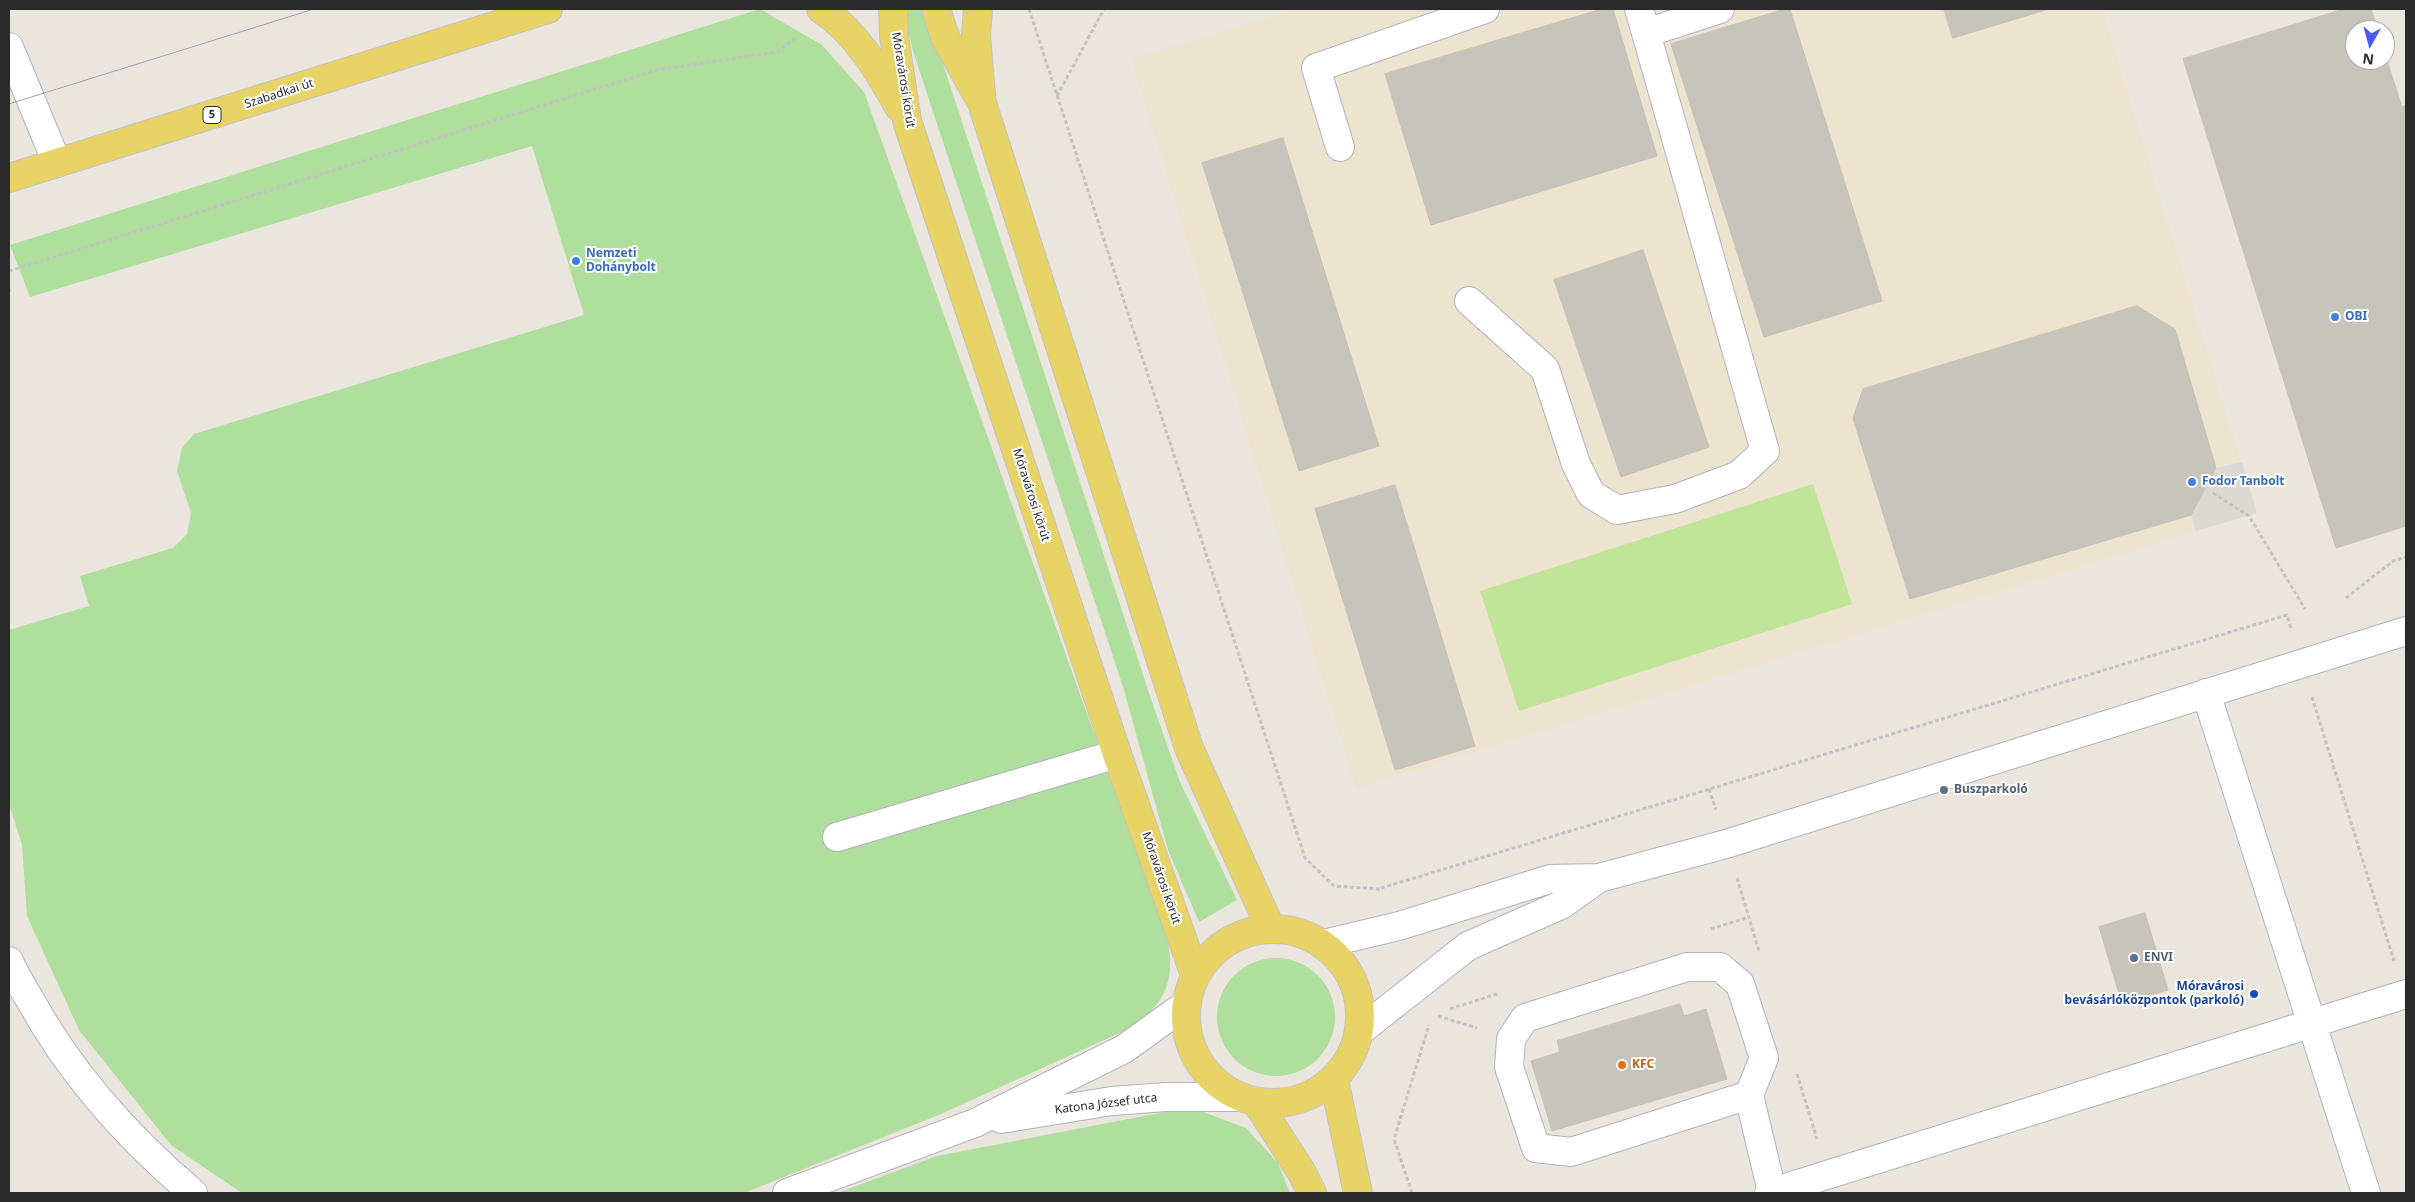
<!DOCTYPE html>
<meta charset="utf-8">
<style>
body{margin:0}
#map{position:relative;width:2415px;height:1202px;overflow:hidden;background:#ebe6dd;font-family:"Noto Sans",sans-serif}
canvas{display:block}
.frame{position:absolute;inset:0;border:10px solid #2a2a2a;pointer-events:none}
.north{position:absolute;left:2345px;top:20px;width:50px;height:50px;box-sizing:border-box;background:#fff;border:1px solid #aaa;border-radius:50%;rotate:187deg;font-size:14px;font-weight:700;line-height:20px;text-align:center;color:#2a2a2a}
.north::after{content:'';display:block;margin:auto;width:18px;height:22px;background:#475aef;clip-path:polygon(50% 0,100% 100%,50% 72%,0 100%)}
</style>
<div id="map">
<canvas width="2415" height="1202"></canvas>
<div class="frame"></div>
<div class="north">N</div>
</div>
<script>
const c = document.querySelector('canvas').getContext('2d');
c.lineJoin = 'round';
function paint(path, color) { c.fillStyle = color; c.fill(path, 'evenodd'); }
function stroke(path, color, width, dash) { c.strokeStyle = color; c.lineWidth = width; c.lineCap = dash ? 'butt' : 'round'; c.setLineDash(dash || []); c.stroke(path); }
function drawText(font, color, halo, rows, align = 'center') {
  c.font = font + ' "Noto Sans",sans-serif'; c.lineWidth = 4; c.setLineDash([]); c.textBaseline = 'middle'; c.strokeStyle = halo; c.fillStyle = color; for (const [text, x, y, turn = 0] of rows) {
    c.save(); c.translate(x, y); c.rotate((+turn || 0) * Math.PI / 180); c.textAlign = isNaN(turn) ? turn : align; if (halo) c.strokeText(text, 0, 0); c.fillText(text, 0, 0); c.restore();
  }
}
const education = new Path2D(`
 M1296,9h806l155,504 -901,275 -225,-729z`);
const green = new Path2D(`
 M760,9l62,36 42,47 301,839c12,41 4,69 -30,95l-194,88 -197,79h-502l-71,-48 -92,-115 -52,-114 -5,-71 -13,-41v-174l80,-24 -9,-30 93,-28 14,-14 4,-21 -14,-42 5,-23 12,-14 390,-119 -52,-169 -502,151 -20,-52z
 M905,9h20l226,690 29,83 57,118 -38,22 -31,-72 -44,-160 -211,-639 -8,-32z
 M1217 1017a59 59 0 1 1 118 0a59 59 0 1 1-118 0Z
 M1190,1107l56,21 32,35 12,30h-453l100,-37z`);
const pitch = new Path2D(`
 M1813,484l39,120 -333,107 -39,-120z`);
const plaza = new Path2D(`
 M2242,462l15,51 -61,18 -5,-16 25,-47z`);
const building = new Path2D(`
 M1602,9h11l44,147 -226,69 -46,-151z
 M1785,9h5l92,292 -118,36 -93,-293z
 M1944,9h105l-96,29z
 M2344,9h27l7,21h-23v30h30v-6l17,53 4,-2v421l-70,22 -153,-489z
 M1283,138l96,308 -80,25 -97,-308z
 M1643,250l66,197 -88,30 -67,-197z
 M2137,306l38,23 41,139 -25,47 -281,84 -57,-181 10,-29z
 M1395,485l80,261 -80,24 -80,-261z
 M2145,913l23,77 -46,14 -23,-77z
 M1680,1004l4,12 22,-7 21,70 -175,52 -21,-70 29,-9 -3,-11z`);
const path = new Path2D(`
 M1029,9l276,849 29,28 47,3
 M1057,96l47,-87
 M9,271l648,-201 120,-18 20,-15
 M9,289v3
 M2213,493l36,23 56,93
 M2346,598l47,-37 13,-4
 M2312,697l82,264
 M1709,789l7,21
 M1737,878l22,73
 M1381,888l906,-273 4,14
 M1711,929l38,-12
 M1450,1009l47,-15
 M1438,1016l39,12
 M1797,1074l20,65
 M1412,1193l-18,-54 35,-114`);
const minor = new Path2D(`
 M1639,9l7,24 74,-24
 M9,47l48,116
 M1340,147l-24,-79 169,-59
 M1469,301l76,68 31,95 15,30 26,16 58,-11 64,-24 26,-24 -119,-418
 M2206,693l160,500
 M837,837l280,-83
 M1323,944l76,-18 151,-47 49,-1 127,-34 680,-213
 M9,961c5,13 13,25 20,37 41,75 99,140 164,195
 M1360,1031l108,-85 93,-41 38,-27
 M1749,1095l-178,57 -35,-4 -27,-81 2,-28 14,-21 162,-51h33l20,17 24,74 -15,37 23,97
 M1001,1119l111,-18 54,-4h71
 M787,1193l188,-70 149,-74 61,-44
 M1769,1193l637,-199`);
const major = new Path2D(`
 M821,9c35,23 58,62 78,98
 M893,9l1,27 13,85 210,633 78,221
 M936,9l9,28 37,66 207,645 82,181
 M978,9l-2,27 5,58
 M9,178l539,-169
 M1186 1016a87 87 0 1 1 174 0a87 87 0 1 1-174 0Z
 M1334,1080l24,113
 M1257,1103l44,68 11,22`);
const tram = new Path2D(`
 M9,104l305,-95`);
const markers = [
 [576,261,5,"#3f7fe0"],
 [2335,317,5,"#3f7fe0"],
 [2192,482,5,"#3f7fe0"],
 [1944,790,5,"#5c6f8a"],
 [2134,958,5,"#5c6f8a"],
 [2254,994,5,"#1a4fb4"],
 [1622,1065,5,"#e8710a"]
];
const shields = [
 [212,115,18]
];
const shieldNames = [
 ["5",212,115]
];
const streetNames = [
 ["Móravárosi körút",903,80,81],
 ["Szabadkai út",279,94,-18],
 ["Móravárosi körút",1031,495,72],
 ["Móravárosi körút",1161,878,71],
 ["Katona József utca",1106,1104,-7]
];
const shopNames = [
 ["Nemzeti",586,254],
 ["Dohánybolt",586,268],
 ["OBI",2345,317],
 ["Fodor Tanbolt",2202,482]
];
const serviceNames = [
 ["Buszparkoló",1954,790],
 ["ENVI",2144,958]
];
const transitNames = [
 ["Móravárosi",2244,987],
 ["bevásárlóközpontok (parkoló)",2244,1001]
];
const foodNames = [
 ["KFC",1632,1065]
];
paint(education, '#ece4ce');
paint(green, '#afdf9d');
paint(pitch, '#c0e599');
paint(plaza, '#dcd9d4');
paint(building, '#c7c4bc');
stroke(building, '#c7c2b7', 1);
stroke(minor, '#b1b2bd', 30);
stroke(major, '#c3c3c3', 30);
stroke(path, '#c3c3c3', 3, [4, 2.5]);
stroke(minor, '#fff', 28);
stroke(major, '#e8d366', 28);
stroke(tram, '#a0a2b3', 1);
for (const [x, y, r, color] of markers) { const dot = new Path2D(); dot.arc(x, y, r, 0, 2 * Math.PI); c.fillStyle = color; c.fill(dot); stroke(dot, '#fff', 2); }
for (const [x, y, w] of shields) { const box = new Path2D(); box.roundRect(x - w / 2, y - 8.5, w, 17, 4); c.fillStyle = '#fff'; c.fill(box); stroke(box, '#2a2a2a', 1); }
drawText('bold 11px', '#2a2a2a', null, shieldNames);
drawText('12px', '#2a2a2a', '#fff', streetNames);
drawText('bold 12px', '#366cbe', '#fff', shopNames, 'left');
drawText('bold 12px', '#4e5e75', '#fff', serviceNames, 'left');
drawText('bold 12px', '#164399', '#fff', transitNames, 'right');
drawText('bold 12px', '#c56008', '#fff', foodNames, 'left');
</script>
